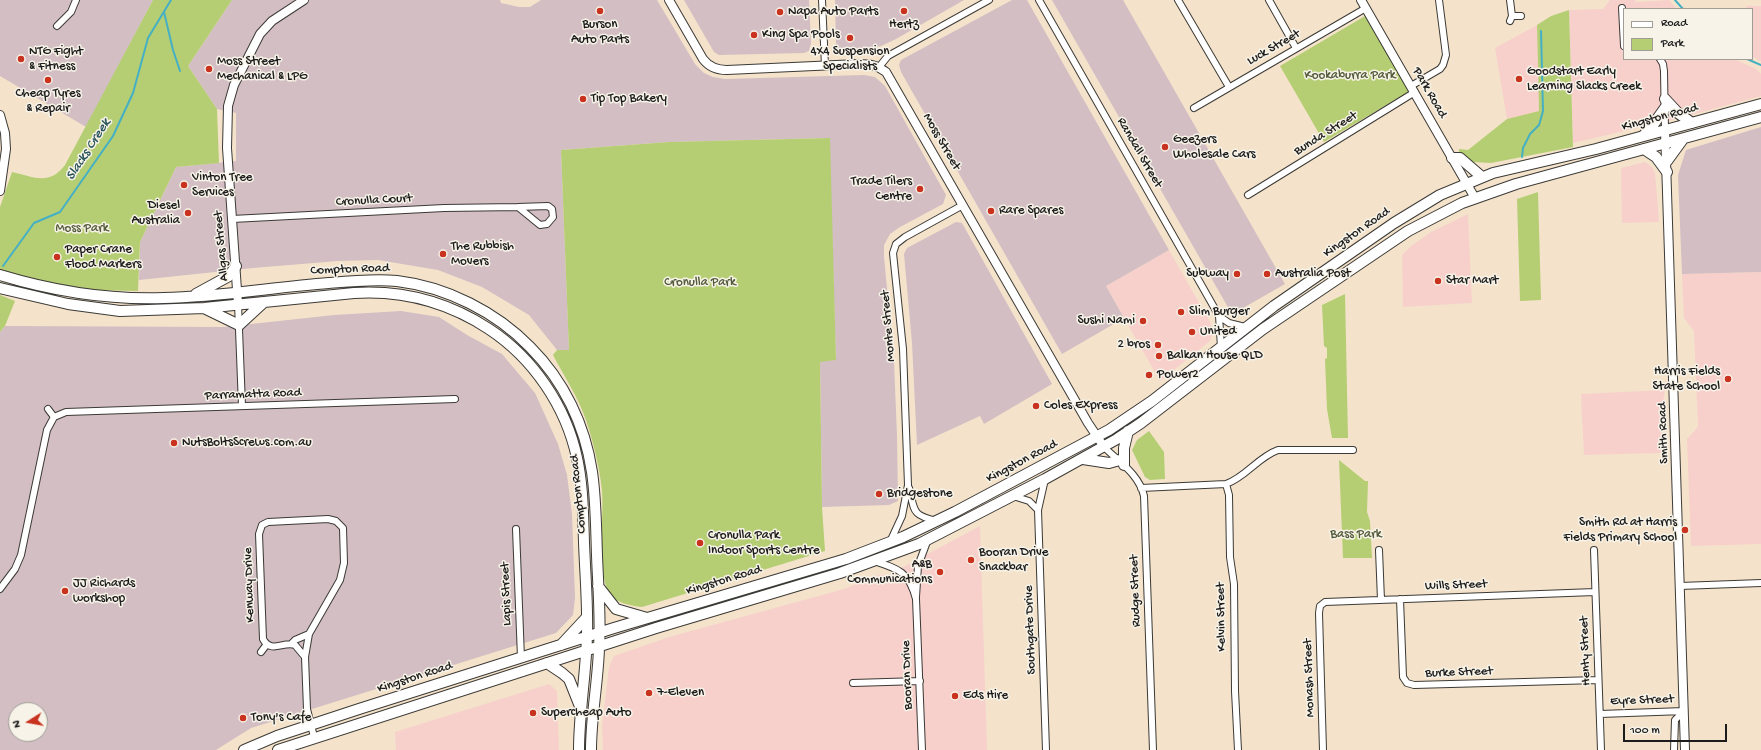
<!DOCTYPE html>
<style>
body{margin:0}
#map{position:relative;width:1761px;height:750px;overflow:hidden;background:#f4e3ca;font-family:"Gochi Hand",sans-serif}
canvas{display:block}
.legend{position:absolute;left:1623px;top:8px;width:130px;height:52px;box-sizing:border-box;background:#f7f3e8;border:1px solid #9f9d96;margin:0;padding:5px 7px;list-style:none;font-size:12px;color:#1c1c1c}
.legend li{display:flex;align-items:center;gap:8px;height:20px}
.legend b{width:20px;border:1px solid #9f9d96}
.north{position:absolute;left:8px;top:702px;width:40px;height:40px;box-sizing:border-box;background:#f7f3e8;border:1px solid #9f9d96;border-radius:50%;rotate:259deg;font-size:11px;font-weight:700;line-height:16px;text-align:center;color:#1c1c1c}
.north::after{content:'';display:block;margin:auto;width:14px;height:18px;background:#c8321e;clip-path:polygon(50% 0,100% 100%,50% 72%,0 100%)}
.scale{position:absolute;left:1623px;top:724px;width:104px;height:18px;box-sizing:border-box;border:2px solid #1c1c1c;border-top:0;padding-left:5px;font-size:12px;line-height:14px;white-space:nowrap;color:#1c1c1c;-webkit-text-stroke:3px #f7f3e8;paint-order:stroke}
</style>
<div id="map">
<canvas width="1761" height="750"></canvas>
<ul class="legend">
<li><b style="height:5px;background:#fff"></b>Road</li>
<li><b style="height:11px;background:#b5ce73"></b>Park</li>
</ul>
<div class="north">N</div>
<div class="scale">100 m</div>
</div>
<script>
const c = document.querySelector('canvas').getContext('2d');
c.lineJoin = 'round';
function paint(path, color) { c.fillStyle = color; c.fill(path, 'evenodd'); }
function stroke(path, color, width, dash) { c.strokeStyle = color; c.lineWidth = width; c.lineCap = dash ? 'butt' : 'round'; c.setLineDash(dash || []); c.stroke(path); }
function drawText(font, color, halo, rows, align = 'center') {
  c.font = font + ' "Gochi Hand",sans-serif'; c.lineWidth = 3; c.setLineDash([]); c.textBaseline = 'middle'; c.strokeStyle = halo; c.fillStyle = color; for (const [text, x, y, turn = 0] of rows) {
    c.save(); c.translate(x, y); c.rotate((+turn || 0) * Math.PI / 180); c.textAlign = isNaN(turn) ? turn : align; if (halo) c.strokeText(text, 0, 0); c.fillText(text, 0, 0); c.restore();
  }
}
const built = new Path2D(`
 M1610,0h24l3,2 32,-2 8,9h-53v50h110l22,10 5,5v22l-89,24 -99,23 -4,-133 34,-1z
 M1747,6h14v55l-9,-4v-48h-7z
 M1537,25l2,86 -32,8 -12,-71z
 M1645,162l7,5 3,6 4,49 -37,1 -1,-55z
 M1468,214l4,89 -69,4 -1,-52 9,-9 20,-14z
 M1169,250l41,72 3,10 -3,9 -50,40 -54,-95z
 M1761,272v272l-70,2 -4,-107 11,-12 -4,-96 -10,-13 -2,-44z
 M1665,390l-5,32 2,31 -78,2 -3,-61z
 M980,526l7,224h-384l-1,-24 7,-59 5,-11 55,-19 175,-48 34,-14h10z
 M549,684l8,7 2,59h-163l-1,-18z`);
const industrial = new Path2D(`
 M0,0h153l-67,127 -86,-51z
 M232,0h268l1,3 18,4h11l11,-7h116l38,64 9,9 9,4 12,2 139,-4 11,2 10,9 61,109 -3,9 -43,23 -10,7 -6,11v12l10,105 3,74 1,65 -9,4 -67,2 -2,-146 16,-1 -7,-222 -160,4 -108,8 8,200h-12l-28,-35 -47,-28 -44,-17 -60,-10 -40,1 -85,7 -114,12 1,-38 36,-75 60,-6v-48l-19,-4 -29,-43z
 M684,0h125l2,43 -2,8 -5,2 -85,2 -5,-3z
 M835,0h129l-68,39 -15,7 -16,4h-26l-3,-5z
 M1012,0h15l142,250 -63,36 18,32 -62,36 -161,-282 -2,-7 2,-5z
 M1052,0h71l162,284 -49,28 -7,-3z
 M1761,127v145l-79,2 -4,-99 8,-25z
 M956,222l6,1 90,161 -68,40 -4,-8 -63,29 -5,-102 -8,-89 3,-6z
 M401,311l38,6 28,18 35,19 33,39 23,51 9,31 5,39 3,84 -2,17 -17,18 -305,95 -35,22h-216v-418l5,-6 219,1 110,-12zM16,710h24v24h-24z`);
const green = new Path2D(`
 M153,0h79l-44,66 29,43 2,54 -43,4 -36,75 -2,49 -48,-1 -40,-5 -50,-15v-63l12,-35c22,5 37,14 53,-7z
 M1569,10l4,137 -82,16 -18,-1 -14,-8v-5l9,1 39,-31 32,-8 -2,-86 14,-9z
 M1365,16l45,75 -86,51 -44,-76z
 M830,138l6,222 -16,2 2,145 3,44 -183,56c-10,-1 -27,-4 -33,-14 -12,-22 -5,-76 -7,-102 -2,-22 -9,-50 -16,-71 -8,-23 -22,-44 -33,-65l4,-5h12l-8,-200 108,-8z
 M1538,192l3,108 -21,1 -3,-102z
 M1345,294l3,144h-16l-5,-29 -2,-50 2,-1v-10l-3,-2 -2,-41z
 M0,295l15,6 -10,25 -5,6z
 M1149,431l15,21 1,27 -15,1 -5,-3 -13,-27 5,-10z
 M1339,460l26,21h3l-1,31 3,9 2,37h-29z`);
const stream = new Path2D(`
 M1675,0l8,9
 M164,12l9,38 7,21
 M1747,59l14,6
 M1522,157l1,-9 7,-14 9,-9 4,-14 -2,-80
 M3,266l31,-43 26,-11 53,-76 20,-43 15,-55 23,-38`);
const minor = new Path2D(`
 M822,0l3,66
 M1039,0l180,316 2,31
 M1178,0l51,87
 M1269,0l27,48
 M1510,0l2,16
 M1622,8l2,38
 M1510,21l2,-5h9
 M57,26l14,-14 5,-12
 M1660,59l3,5 1,7 1,59
 M879,67l9,-11 101,-56
 M1411,86l29,-17 3,-4 3,-10 -7,-55
 M1194,108l172,-100
 M1248,195l167,-103
 M232,219l212,-11 74,-1 22,18 7,-1 6,-7 -1,-8 -4,-3 -30,1
 M238,304l4,102
 M1219,316l10,7 16,4
 M48,409l6,8 12,-5 389,-13
 M1104,447c15,15 35,27 40,49l9,254
 M1045,479l-7,31 8,240
 M1226,484l3,11 1,62 4,27 1,107 3,59
 M909,488c6,23 2,27 28,33
 M1141,488l85,-4c20,-7 32,-27 52,-34h75
 M1013,496l16,5 9,9
 M516,529l5,129
 M890,542l12,-26 6,-31 -5,-136 -10,-96 3,-9 9,-7 58,-32
 M1379,550l2,50
 M1594,550l7,200
 M874,561c25,8 35,11 42,38l6,151
 M1680,586l81,-3
 M0,589l15,-20 6,-14 26,-125 7,-13
 M916,597l2,-31 10,-27
 M1400,599l3,78 4,6 7,2 184,-5
 M292,643l3,-3 14,-6
 M261,652l6,-8
 M305,657l-10,-12c-12,-4 -24,9 -32,-6l-4,-105 3,-9 6,-3 60,-3 8,2 7,7 1,35 -4,17 -31,54 -4,23 2,52 7,28
 M853,683l67,-2
 M1600,714l84,-3
 M1323,750l-4,-137 1,-7 5,-4 270,-10
 M1674,750l1,-30 9,-9`);
const tertiary = new Path2D(`
 M669,0l34,59c6,8 14,11 24,11l131,-6c12,0 19,1 28,8l202,351 16,24
 M1361,0l114,198
 M0,115l5,18 1,16 -6,42
 M1665,130l20,620
 M238,304l-11,-156 1,-42 6,-21 26,-51 12,-13 32,-21`);
const primary = new Path2D(`
 M1665,99l13,14 14,10
 M1643,136l10,-11 12,-17
 M1644,149l12,8 11,15
 M1452,158h8l22,19
 M1667,161l16,-22
 M0,275c53,16 108,25 164,23 55,-1 110,-11 165,-15 23,-2 45,-4 68,-2 50,6 99,31 133,66 34,34 55,78 62,125 4,27 4,56 5,83 1,31 4,62 2,93 -1,34 -8,68 -8,102
 M0,288l68,16 52,7 84,-3 150,-15c48,-3 94,9 135,36 44,29 77,77 88,129 6,27 6,56 7,84 1,31 4,62 3,93 -1,39 -8,77 -8,115
 M196,294l33,-18 7,-10
 M206,309l33,16 25,-23
 M1083,459l26,4 11,-3
 M1124,465v-17l4,-17
 M598,586l18,23 31,9
 M561,645l26,-28
 M547,663l15,10 7,6 12,30
 M244,750l33,-14 82,-27 255,-81 232,-69 57,-22 52,-25 154,-82 43,-29 122,-95 120,-83 46,-28 53,-22 103,-24 165,-45
 M278,750l378,-122 184,-55 79,-29 126,-65 72,-40 24,-16 122,-94 145,-98 54,-28 54,-19 245,-67`);
const markers = [
 [600,11,4,"#c8321e"],
 [904,11,4,"#c8321e"],
 [780,12,4,"#c8321e"],
 [754,35,4,"#c8321e"],
 [850,38,4,"#c8321e"],
 [21,59,4,"#c8321e"],
 [209,69,4,"#c8321e"],
 [1519,79,4,"#c8321e"],
 [48,80,4,"#c8321e"],
 [583,99,4,"#c8321e"],
 [1165,147,4,"#c8321e"],
 [184,185,4,"#c8321e"],
 [920,189,4,"#c8321e"],
 [991,211,4,"#c8321e"],
 [188,213,4,"#c8321e"],
 [443,254,4,"#c8321e"],
 [57,257,4,"#c8321e"],
 [1237,274,4,"#c8321e"],
 [1267,274,4,"#c8321e"],
 [1438,281,4,"#c8321e"],
 [1181,312,4,"#c8321e"],
 [1143,321,4,"#c8321e"],
 [1192,332,4,"#c8321e"],
 [1158,345,4,"#c8321e"],
 [1159,356,4,"#c8321e"],
 [1149,375,4,"#c8321e"],
 [1728,379,4,"#c8321e"],
 [1036,406,4,"#c8321e"],
 [174,443,4,"#c8321e"],
 [879,494,4,"#c8321e"],
 [1685,530,4,"#c8321e"],
 [700,543,4,"#c8321e"],
 [971,560,4,"#c8321e"],
 [940,572,4,"#c8321e"],
 [65,591,4,"#c8321e"],
 [649,693,4,"#c8321e"],
 [955,696,4,"#c8321e"],
 [533,713,4,"#c8321e"],
 [243,718,4,"#c8321e"]
];
const poiNames = [
 ["Napa Auto Parts",788,12],
 ["Burson",600,25,"center"],
 ["Auto Parts",600,40,"center"],
 ["Hertz",904,25,"center"],
 ["King Spa Pools",762,35],
 ["NTG Fight",29,52],
 ["& Fitness",29,67],
 ["4X4 Suspension",850,52,"center"],
 ["Specialists",850,67,"center"],
 ["Moss Street",217,62],
 ["Mechanical & LPG",217,77],
 ["Goodstart Early",1527,72],
 ["Learning Slacks Creek",1527,87],
 ["Cheap Tyres",48,94,"center"],
 ["& Repair",48,109,"center"],
 ["Tip Top Bakery",591,99],
 ["Geezers",1173,140],
 ["Wholesale Cars",1173,155],
 ["Vinton Tree",192,178],
 ["Services",192,193],
 ["Trade Tilers",912,182,"right"],
 ["Centre",912,197,"right"],
 ["Diesel",180,206,"right"],
 ["Australia",180,221,"right"],
 ["Rare Spares",999,211],
 ["The Rubbish",451,247],
 ["Movers",451,262],
 ["Paper Crane",65,250],
 ["Flood Markers",65,265],
 ["Subway",1229,274,"right"],
 ["Australia Post",1275,274],
 ["Star Mart",1446,281],
 ["Slim Burger",1189,312],
 ["Sushi Nami",1135,321,"right"],
 ["United",1200,332],
 ["2 bros",1150,345,"right"],
 ["Balkan House QLD",1167,356],
 ["Harris Fields",1720,372,"right"],
 ["State School",1720,387,"right"],
 ["Power2",1157,375],
 ["Coles Express",1044,406],
 ["NutsBoltsScrews.com.au",182,443],
 ["Bridgestone",887,494],
 ["Smith Rd at Harris",1677,523,"right"],
 ["Fields Primary School",1677,538,"right"],
 ["Cronulla Park",708,536],
 ["Indoor Sports Centre",708,551],
 ["Booran Drive",979,553],
 ["Snackbar",979,568],
 ["A&B",932,565,"right"],
 ["Communications",932,580,"right"],
 ["JJ Richards",73,584],
 ["workshop",73,599],
 ["7-Eleven",657,693],
 ["Eds Hire",963,696],
 ["Supercheap Auto",541,713],
 ["Tony's Cafe",251,718]
];
const streetNames = [
 ["Luck Street",1274,48,-30],
 ["Park Road",1429,93,60],
 ["Kingston Road",1660,118,-15],
 ["Bunda Street",1326,134,-32],
 ["Moss Street",941,142,60],
 ["Randall Street",1139,153,60],
 ["Cronulla Court",374,201,-3],
 ["Kingston Road",1357,233,-35],
 ["Allgas Street",222,246,-95],
 ["Compton Road",350,270,-2],
 ["Monte Street",889,326,-95],
 ["Parramatta Road",253,395,-2],
 ["Smith Road",1664,433,-92],
 ["Kingston Road",1022,462,-28],
 ["Compton Road",579,494,-96],
 ["Kingston Road",724,581,-17],
 ["Kenway Drive",250,585,-92],
 ["Wills Street",1456,586,-2],
 ["Rudge Street",1136,591,-92],
 ["Lapis Street",507,594,-92],
 ["Kelvin Street",1222,617,-91],
 ["Southgate Drive",1031,630,-92],
 ["Henty Street",1586,651,-92],
 ["Burke Street",1459,673,-2],
 ["Booran Drive",908,675,-92],
 ["Kingston Road",415,678,-18],
 ["Monash Street",1310,678,-92],
 ["Eyre Street",1642,701,-2]
];
const parkNames = [
 ["Kookaburra Park",1350,76],
 ["Moss Park",82,229],
 ["Cronulla Park",700,283],
 ["Bass Park",1356,535]
];
const waterNames = [
 ["Slacks Creek",89,150,-57]
];
paint(built, '#f7d0cc');
paint(industrial, '#d2bec3');
paint(green, '#b5ce73');
stroke(stream, '#45afc4', 2);
stroke(minor, '#3c3a36', 8);
stroke(tertiary, '#3c3a36', 10);
stroke(primary, '#3c3a36', 12);
stroke(minor, '#fff', 6);
stroke(tertiary, '#fff', 8);
stroke(primary, '#fff', 10);
for (const [x, y, r, color] of markers) { const dot = new Path2D(); dot.arc(x, y, r, 0, 2 * Math.PI); c.fillStyle = color; c.fill(dot); stroke(dot, '#f7f3e8', 1.5); }
drawText('13px', '#1c1c1c', '#f7f3e8', poiNames, 'left');
drawText('13px', '#1c1c1c', '#f7f3e8', streetNames);
drawText('13px', '#525a3a', '#f7f3e8', parkNames);
drawText('italic 14px', '#2c575f', '#f7f3e8', waterNames);
</script>
